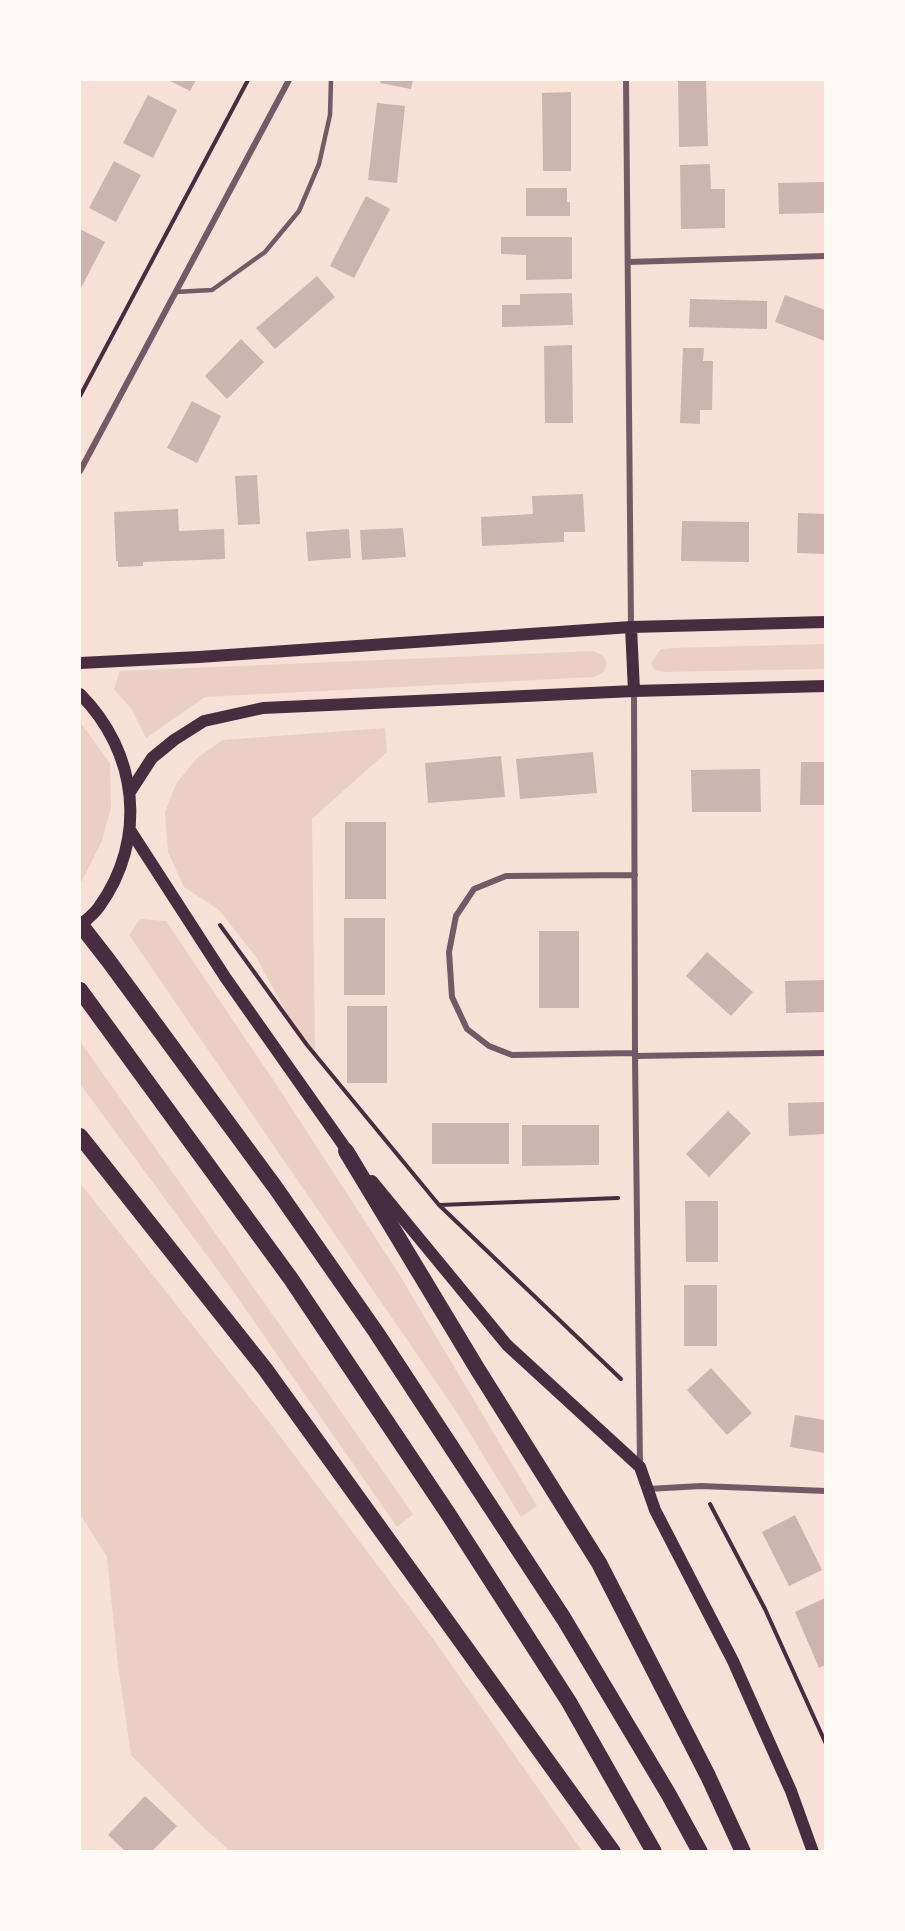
<!DOCTYPE html>
<style>
body{margin:0}
#map{position:relative;width:905px;height:1931px;overflow:hidden;background:#f7e1d7;font-family:"Zilla Slab",serif}
canvas{display:block}
.frame{position:absolute;inset:0;border:81px solid #fffaf5;pointer-events:none}
</style>
<div id="map">
<canvas width="905" height="1931"></canvas>
<div class="frame"></div>
</div>
<script>
const c = document.querySelector('canvas').getContext('2d');
c.lineJoin = 'round';
function paint(path, color) { c.fillStyle = color; c.fill(path, 'evenodd'); }
function stroke(path, color, width, dash) { c.strokeStyle = color; c.lineWidth = width; c.lineCap = dash ? 'butt' : 'round'; c.setLineDash(dash || []); c.stroke(path); }
const green = new Path2D(`
 M825,644v25l-161,3 -10,-3 -3,-6 10,-14 10,-1z
 M593,651l10,4 4,8 -3,9 -10,5 -389,20 -59,41 -14,-28 -18,-21 6,-18z
 M80,722l30,41 1,44 -9,34 -22,44z
 M385,728l2,24 -75,67 3,232 -14,-12 -45,-82 -37,-47 -35,-23 -16,-35 -3,-40 11,-28 21,-26 26,-18z
 M140,919l26,2 112,166 121,187 138,232 -16,11 -63,-103 -329,-479z
 M80,1041l333,473 -16,13 -169,-243 -148,-200z
 M80,1183l190,240 164,217 148,211h-354l-1,-3 -22,-19 -74,-74 -13,-89 -11,-109 -27,-43z`);
const building = new Path2D(`
 M168,80h28l-6,11z
 M381,80h32l-2,9 -31,-6z
 M678,80h28l2,66 -29,1z
 M571,92v79h-28l-1,-78z
 M148,95l29,15 -24,48 -30,-15z
 M377,103l28,3 -8,77 -29,-3z
 M114,161l27,14 -25,47 -27,-14z
 M710,164l1,25h14v39l-44,1 -1,-64z
 M825,182v31l-46,1 -1,-31z
 M526,188h41v14h3v14h-44z
 M366,196l24,13 -36,69 -24,-12z
 M80,229l25,13 -24,46h-1z
 M501,237h71v42l-46,1v-25l-25,-1z
 M317,276l18,21 -60,52 -19,-21z
 M572,293l1,32 -71,2v-22h18v-11z
 M785,295l40,15v31l-50,-19z
 M690,299l77,2v28l-78,-2z
 M241,339l23,23 -37,37 -22,-23z
 M572,345l1,78h-28l-1,-77z
 M683,348h21l-1,13h10l-1,49h-12v14l-20,-1z
 M192,401l29,15 -24,47 -30,-15z
 M257,475l3,49 -22,1 -3,-49z
 M583,494l2,38h-21v10l-82,4 -1,-29 52,-3 -1,-18z
 M178,509l1,22 45,-2 1,30 -82,3v4l-25,1v-6h-2l-2,-49z
 M798,513l27,1v40l-28,-1z
 M682,521l67,1v40l-68,-1z
 M403,528l3,29 -44,3 -2,-30z
 M349,529l2,29 -43,3 -2,-29z
 M593,752l4,41 -77,6 -4,-40z
 M501,756l4,41 -77,6 -3,-40z
 M801,762h24v43h-25z
 M760,769l1,43h-69l-1,-42z
 M345,822h41v77h-41z
 M344,918h41v77h-41z
 M539,931h40v77h-40z
 M707,952l46,40 -22,24 -45,-40z
 M825,980v32l-39,1 -1,-32z
 M347,1006h40v77h-40z
 M825,1102v32l-36,2 -1,-33z
 M728,1111l23,22 -42,44 -23,-23z
 M432,1123h77v41h-77z
 M522,1125h77v40l-77,1z
 M685,1201h33v61h-32z
 M684,1285h33v61h-33z
 M711,1368l41,45 -25,22 -40,-45z
 M795,1415l30,5v33l-35,-6z
 M795,1515l27,55 -33,16 -27,-54z
 M825,1598v67l-6,3 -24,-56z
 M145,1796l32,30 -25,25h-27l-17,-16z`);
const path = new Path2D(`
 M80,396l168,-316
 M220,925l87,120 132,160 182,174
 M440,1205l178,-7
 M710,1504l55,105 61,135`);
const service = new Path2D(`
 M175,292l37,-2 53,-38 34,-41 20,-47 11,-49 1,-35`);
const minor = new Path2D(`
 M626,80l5,547
 M628,262l198,-6
 M80,471l209,-391
 M634,691l1,365 5,408
 M635,875l-129,1 -32,13 -18,27 -7,36 3,45 15,32 22,17 23,9 123,-2
 M635,1056l191,-3
 M648,1489l53,-3 125,5`);
const secondary = new Path2D(`
 M631,627l3,64
 M80,663l119,-6 432,-30 195,-5
 M80,694c58,58 68,145 19,213 -5,7 -13,13 -19,19
 M130,792l22,-34 22,-18 30,-19 59,-13 371,-17 192,-5
 M130,830l95,147 126,179
 M372,1181l135,164 133,122 15,43 78,151 58,130 22,61`);
const trunk = new Path2D(`
 M80,924l28,36 167,227 101,145 188,287 105,176 31,57
 M80,990l211,289 158,236 120,187 85,150
 M80,1136l185,233 348,483
 M346,1151l132,219 121,193 109,213 35,76`);
paint(green, '#ebcfc5');
paint(building, '#ccb4b1');
stroke(path, '#4a2c40', 4);
stroke(service, '#755966', 4.5);
stroke(minor, '#755966', 6);
stroke(secondary, '#4a2c40', 12);
stroke(trunk, '#4a2c40', 16);
</script>
